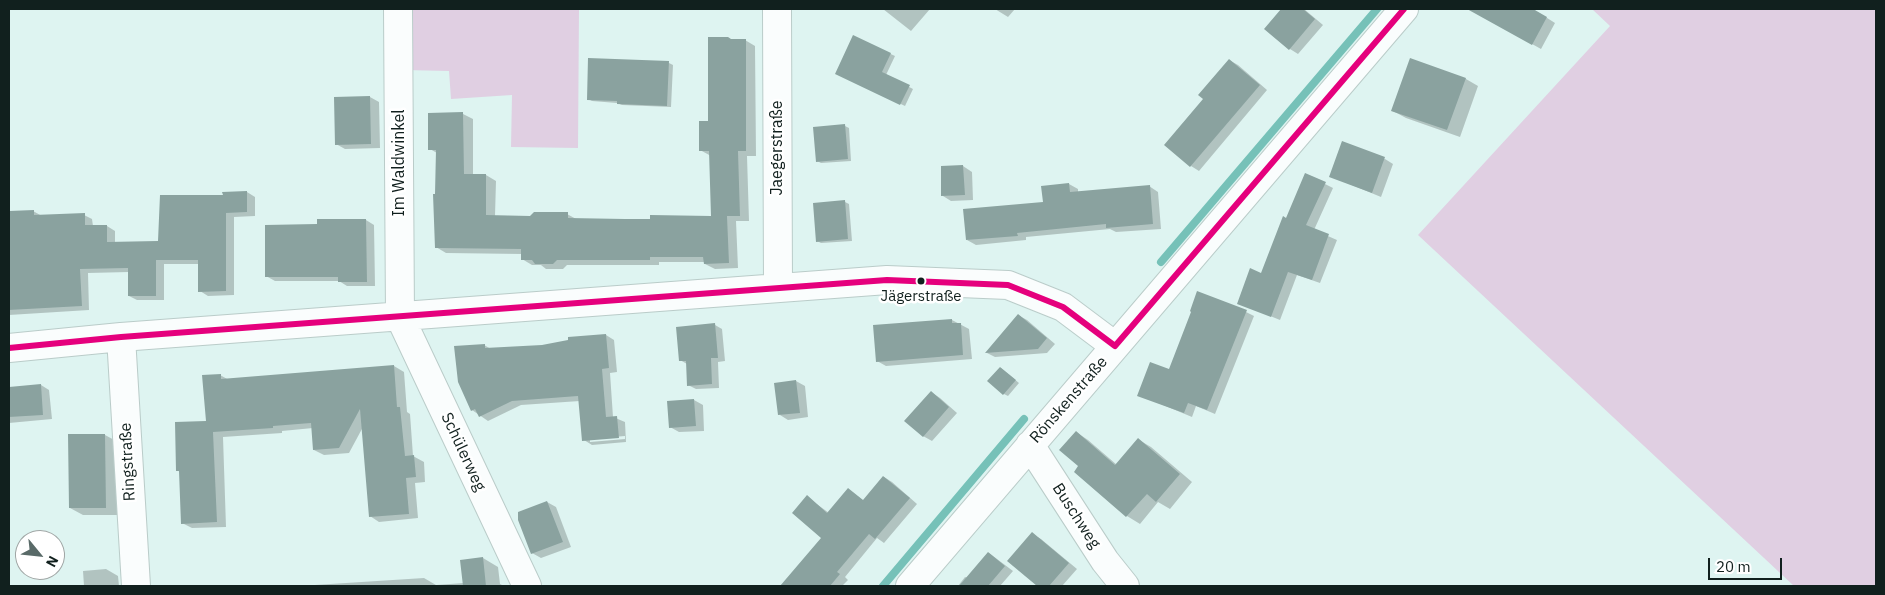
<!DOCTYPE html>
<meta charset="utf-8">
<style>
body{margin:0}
#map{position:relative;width:1885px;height:595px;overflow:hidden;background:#def4f1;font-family:"IBM Plex Sans",sans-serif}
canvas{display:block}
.frame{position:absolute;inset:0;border:10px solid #11201e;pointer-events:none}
.north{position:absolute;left:15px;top:530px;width:50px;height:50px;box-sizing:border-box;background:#fff;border:1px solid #a0a6a5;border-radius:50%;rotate:118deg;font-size:14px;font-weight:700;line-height:20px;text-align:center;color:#11201e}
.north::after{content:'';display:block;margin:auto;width:18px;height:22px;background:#596a68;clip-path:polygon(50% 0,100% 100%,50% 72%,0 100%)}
.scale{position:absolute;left:1708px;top:558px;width:74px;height:22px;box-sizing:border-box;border:2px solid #11201e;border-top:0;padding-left:6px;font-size:15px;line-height:18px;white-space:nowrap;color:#11201e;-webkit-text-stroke:4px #fff;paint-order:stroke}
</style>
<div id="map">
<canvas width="1885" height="595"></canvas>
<div class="frame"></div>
<div class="north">N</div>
<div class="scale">20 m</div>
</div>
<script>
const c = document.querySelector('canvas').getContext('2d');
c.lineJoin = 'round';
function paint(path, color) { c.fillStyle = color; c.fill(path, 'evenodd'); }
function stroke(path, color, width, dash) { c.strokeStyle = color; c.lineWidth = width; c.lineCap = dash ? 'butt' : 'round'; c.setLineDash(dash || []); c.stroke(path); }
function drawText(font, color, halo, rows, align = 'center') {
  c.font = font + ' "IBM Plex Sans",sans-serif'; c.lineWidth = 5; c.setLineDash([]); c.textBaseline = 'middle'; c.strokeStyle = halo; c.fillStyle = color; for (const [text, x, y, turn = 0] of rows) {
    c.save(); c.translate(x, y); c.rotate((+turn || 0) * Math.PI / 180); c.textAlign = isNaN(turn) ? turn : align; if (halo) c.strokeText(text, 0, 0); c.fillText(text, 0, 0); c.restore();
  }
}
const green = new Path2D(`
 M405,9h174l-1,139 -67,-1 1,-52 -61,4 -2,-28 -45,-1z
 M1592,9h284v577h-82l-376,-351 192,-209z`);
const shadow = new Path2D(`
 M883,9h47l-19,22z
 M995,9h20l-7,8z
 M1282,9h22l19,16 -25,29 -8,-5 -25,-20z
 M1493,9h40l22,14 -14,26 -54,-30z
 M854,37l41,19 -9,19 27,14 -8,17 -65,-31z
 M745,40l10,6 1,110h-9l2,65h-13l2,47 -23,1 -10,-5v-2h-46v3h-92l-4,4h-17l-5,-4h-9l-10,-6v-5l-76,-1 -10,-6 1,-94 -7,-4 33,-35 10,5v56h13l10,6 -1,35 36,1 36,-3 11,6h47l88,-3 -2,-61 -11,-6 10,-28 23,-81z
 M1229,60l9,5 29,25 -68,81 -8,-5 13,-67z
 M1410,60l56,19 12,7 -18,51 -54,-19 -13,-7z
 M669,63l4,2 -2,42 -49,-2 -5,-2 -25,-2 -4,-2z
 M370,97l9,5 1,46 -35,1 -9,-5z
 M845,126l4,2 2,33 -30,2 -4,-2z
 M1343,143l42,16 8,5 -12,33 -51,-21z
 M963,166l9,6 1,28 -22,1 -8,-5 -1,-28z
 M1069,184l9,5v3l71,-6 9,6 3,37 -45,3 -6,-3 -84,8v3l-50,5 -9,-5 77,-37z
 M1325,184l8,4 -19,42 23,10 -17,43 -23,-8 -17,45 -42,-17 24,-29 25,-55z
 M247,192l8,5v19l-21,1v78l-26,1 -8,-5 -1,-27h-35v36h-27l-8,-4v-24l-41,1 1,37 -80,5v-103l24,-1 9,5 42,-1 8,4 1,7h14l8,5v12l44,-1 65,-46z
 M845,202l4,2 3,37 -31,2 -4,-2 -3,-37z
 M366,220l8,5 1,61h-28l-8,-5h-64l-9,-5 52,-51z
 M1246,312l8,4 -39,98 -19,-8 -4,11 -53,-22z
 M1018,315l9,5 28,24 -8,9 -52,4 -8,-4z
 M952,320l17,9 3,30 -86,7 -9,-5z
 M715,325l7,4 3,32 -7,1 1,26 -23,1 -8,-4 -1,-21 -7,-4z
 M606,335l8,5 3,32 -7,1 3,44 12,5 1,20 -34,3 -8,-5 -4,-39 -59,4 -33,16 -16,-11 12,-65 7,4 51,-3zM625,436v3l-35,3v-3z
 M394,366l10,6 3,40 3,2 3,42 11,6 1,20 -10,1 3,35 -39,4 -9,-6 -7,-89 -14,26 -25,2 -10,-5 -1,-22 -31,3v2l-59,4 3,90 -34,1 -10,-5 -2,-51 -3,-2 30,-48 13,-47 9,5z
 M1001,368l18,15 -11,13 -4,-2z
 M796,381l9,5 3,31 -20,3 -8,-5z
 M41,385l8,5 3,29 -43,4v-35z
 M931,392l9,6 17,15 -25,28 -9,-5z
 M694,400l9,5 1,26 -25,1 -9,-5z
 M1076,432l12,8 29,25 22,-25 12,7 41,35 -22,27 -12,-7 -18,22 -13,-8 -52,-44 5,-6z
 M105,435l13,7v73h-35l-13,-7z
 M884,477l8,5 25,22 -33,39 -7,-5 -32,39 3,3 -6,6h-60l41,-48 -16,-41 22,16 20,-23 15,11z
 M547,502l9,5 15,40 -30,11 -9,-5z
 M1032,534l9,5 36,30 -15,17h-23l-30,-25z
 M989,553l24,18 -13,15h-42l7,-9 3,1z
 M483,558l15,9 2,17 4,2h-205l125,-8 12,7 28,-2z
 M106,569l12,7 1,10h-35l-1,-15z`);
const stream = new Path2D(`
 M1161,262l216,-253
 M883,586l141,-167`);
const building = new Path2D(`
 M1281,9h22l12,10 -26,31 -25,-21z
 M1467,9h66l14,8 -15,28z
 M853,35l38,18 -9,19 28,13 -10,20 -65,-31z
 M708,37h20l3,2h15v112h-8l2,65h-13l2,47 -25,1 -1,-7h-53v3h-93l-4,4h-18l-3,-4h-11v-11l-86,-1 -2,-54h2l1,-44h-8v-37l35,-1 1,62h22v41l44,1 4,-4h34v6l57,1h25v-4l61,1 -2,-65h-10v-30h9z
 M588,58l81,3 -2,45 -50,-2v-3l-30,-1z
 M1410,58l56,20 -19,52 -56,-19z
 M1229,59l31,26 -70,82 -26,-22 39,-46 -5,-4z
 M370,96l1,48 -36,1 -1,-48z
 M845,124l3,35 -32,3 -3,-35z
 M1342,141l43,16 -13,36 -43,-16z
 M963,165l2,30 -24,1v-30z
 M1305,173l21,9 -20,43 23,9 -17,46 -24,-8 -17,45 -34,-13 13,-36 11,5 22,-57 3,2z
 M1069,183l1,9 80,-7 3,39 -47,4v-4l-89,9 1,3 -52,4 -3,-31 80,-7 -2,-16z
 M247,191v21l-21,1v78l-28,1v-32h-42v36h-28v-28l-48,1 2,37 -73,4v-99l25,-1v5l51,-2v12h22v17l51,-1 2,-46h63l-1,-3z
 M845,200l3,39 -32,3 -3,-39z
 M317,219h49l1,63h-29v-5h-73v-52l52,-1z
 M1197,291l50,19 -40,100 -19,-7 -4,10 -47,-17 13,-34 19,7 22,-57 -1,-1z
 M1018,314l29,24 -9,11 -53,4z
 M952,319v4h9l2,32 -87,7 -3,-37z
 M715,323l3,35h-7l1,26 -25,2 -1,-25h-7l-3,-34z
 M606,334l3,34 -7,1 4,48 11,-1 2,22 -37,3 -4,-45 -66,5 -33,16 -4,-8 -4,2 -13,-29 -4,-36 31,-2v4l57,-3 26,-5v-3z
 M394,365l3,42h3l5,49 9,-1 2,22 -10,1 3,36 -40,3 -9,-108 -21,39 -26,2 -2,-27 -38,3v2l-60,4 4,90 -36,2 -2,-53h-3l-1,-49 31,-1 -4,-46 19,-1v5z
 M1000,367l16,13 -13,15 -16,-14z
 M796,380l4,33 -22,2 -4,-32z
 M41,384l2,31 -34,2v-30z
 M931,391l18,16 -26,30 -19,-16z
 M694,399l2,27 -27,2 -2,-27z
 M1076,431l39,34 23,-27 42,36 -24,28 -9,-8 -21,23 -52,-45 4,-6 -19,-16z
 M68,434h37l1,74h-37z
 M883,476l27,22 -35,41 -6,-5 -32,38 3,2 -10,12h-50l41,-48 -29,-25 15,-18 20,18 21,-25 15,12z
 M547,501l16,41 -32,12 -13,-34v-8z
 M1032,532l37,31 -20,23h-12l-30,-25z
 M988,552l17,14 -17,20h-29z
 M483,557l3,29h-23l-3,-26z`);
const minor = new Path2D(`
 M398,9l2,308 127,269
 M777,9l1,278
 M121,337l15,249
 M9,348l112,-11 766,-57 121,5 55,22 52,39
 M1030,445l75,116 20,25
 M910,586l494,-577`);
const bus1 = new Path2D(`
 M1115,346l289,-337
 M9,348l112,-11 766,-57 121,5 55,22 52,39`);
const markers = [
 [921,281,4.5,"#11201e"]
];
const busNames = [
 ["Jägerstraße",921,297]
];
const streetNames = [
 ["Jaegerstraße",777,148,-90],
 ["Im Waldwinkel",399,163,-90],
 ["Rönskenstraße",1069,400,-49],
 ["Schülerweg",463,452,65],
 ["Ringstraße",128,462,-93],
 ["Buschweg",1076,516,57]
];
paint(green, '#e0cfe2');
paint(shadow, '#0003');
stroke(stream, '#76c1b8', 8);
paint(building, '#8aa29f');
stroke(minor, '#baccc9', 30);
stroke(minor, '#fafdfd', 28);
stroke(bus1, '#e5007d', 6);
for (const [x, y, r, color] of markers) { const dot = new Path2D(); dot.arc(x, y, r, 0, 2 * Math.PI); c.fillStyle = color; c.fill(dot); stroke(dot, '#fff', 2); }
drawText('15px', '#11201e', '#fff', busNames);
drawText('16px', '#11201e', '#fff', streetNames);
</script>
